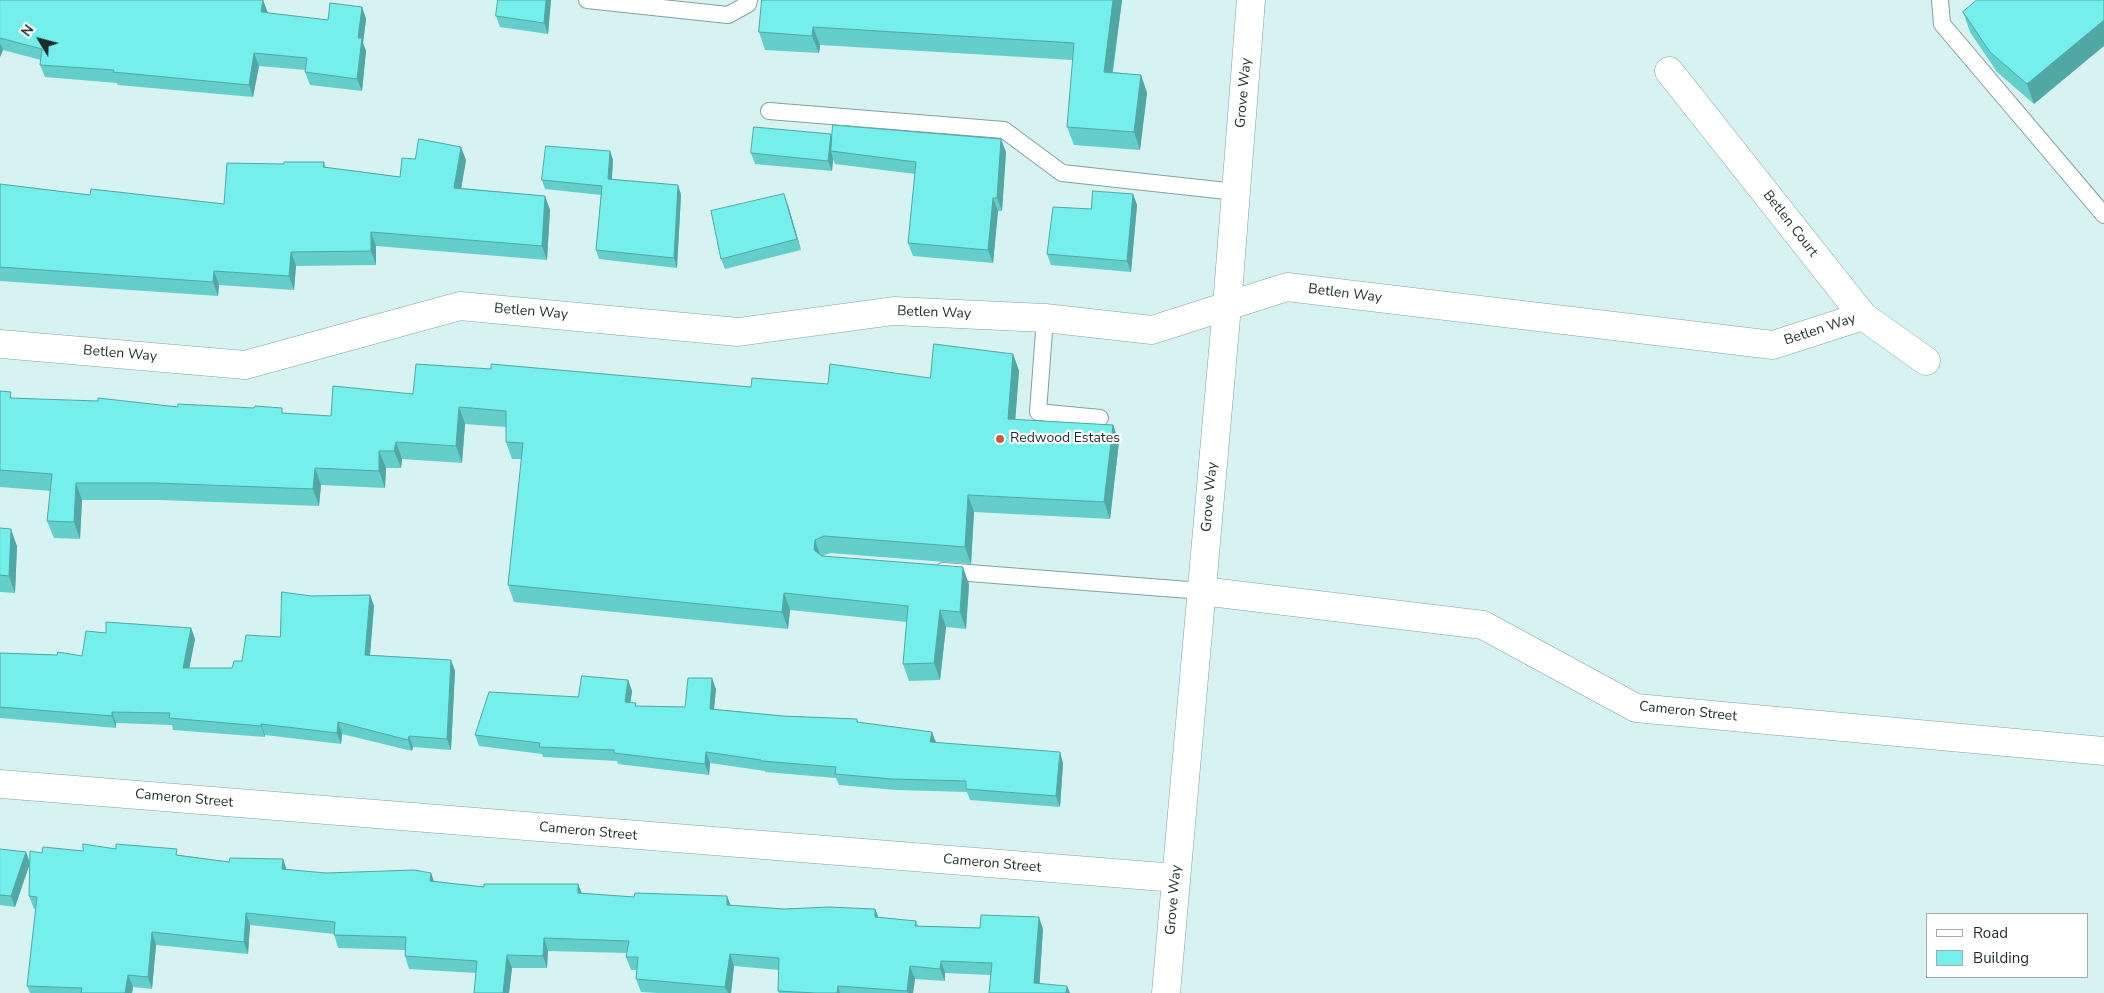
<!DOCTYPE html>
<style>
body{margin:0}
#map{position:relative;width:2104px;height:993px;overflow:hidden;background:#d6f3f1;font-family:"Nunito Sans",sans-serif}
canvas{display:block}
.legend{position:absolute;left:1926px;top:913px;width:162px;height:65px;box-sizing:border-box;background:#fff;border:1px solid #a5aaaa;margin:0;padding:6px 9px;list-style:none;font-size:15px;color:#1f2a2a}
.legend li{display:flex;align-items:center;gap:10px;height:25px}
.legend b{width:25px;border:1px solid #a5aaaa}
.north{position:absolute;left:15px;top:15px;width:50px;height:50px;-webkit-text-stroke:4px #fff;paint-order:stroke;rotate:307deg;font-size:14px;font-weight:700;line-height:20px;text-align:center;color:#1f2a2a}
.north::after{content:'';display:block;margin:auto;width:18px;height:22px;background:#1f2a2a;clip-path:polygon(50% 0,100% 100%,50% 72%,0 100%)}
</style>
<div id="map">
<canvas width="2104" height="993"></canvas>
<ul class="legend">
<li><b style="height:6px;background:#fff"></b>Road</li>
<li><b style="height:14px;background:#74efeb"></b>Building</li>
</ul>
<div class="north">N</div>
</div>
<script>
const c = document.querySelector('canvas').getContext('2d');
c.lineJoin = 'round';
function stroke(path, color, width, dash) { c.strokeStyle = color; c.lineWidth = width; c.lineCap = dash ? 'butt' : 'round'; c.setLineDash(dash || []); c.stroke(path); }
function paint(path, color) { c.fillStyle = color; c.fill(path, 'evenodd'); }
function drawText(font, color, halo, rows, align = 'center') {
  c.font = font + ' "Nunito Sans",sans-serif'; c.lineWidth = 4.5; c.setLineDash([]); c.textBaseline = 'middle'; c.strokeStyle = halo; c.fillStyle = color; for (const [text, x, y, turn = 0] of rows) {
    c.save(); c.translate(x, y); c.rotate((+turn || 0) * Math.PI / 180); c.textAlign = isNaN(turn) ? turn : align; if (halo) c.strokeText(text, 0, 0); c.fillText(text, 0, 0); c.restore();
  }
}
const lane = new Path2D(`
 M587,0l141,15 20,-11 1,-4
 M1940,0l2,24 162,191
 M769,111l235,19 58,43 174,19
 M1045,318l-7,94 62,6
 M943,571l259,20`);
const street = new Path2D(`
 M1669,71l194,245 63,45
 M0,344l245,21 215,-59 278,26 156,-21 151,7 107,12 135,-43 486,58 90,-29
 M1202,591l281,34 153,83 468,43
 M0,784l1176,94`);
const secondary = new Path2D(`
 M1166,993l61,-687 24,-306`);
const wall = new Path2D(`
 M0,0l268,13 60,7 34,-13 4,12 -3,24 3,8 -4,40 -52,-6 -5,-13 1,-2 -47,-4 -6,31 -135,-12 -1,-2 -72,-6 -5,-12 1,-5 -38,-10 -3,7z
 M551,0l-3,34 -48,-7 -4,-11z
 M762,0h360l-9,72 28,3 6,18 -7,57 -66,-5 -7,-18 6,-67 -253,-15 -1,8 -54,-3 -6,-18z
 M2104,0l-70,104 -37,-32 -27,-40 -7,-20z
 M831,134l1,3 174,15 -4,59h-4l-5,52 -80,-7 -5,-13 7,-69 -80,-10 -2,-5 -1,12 -77,-7 -4,-11z
 M610,151l3,9 -1,19 66,6 3,10 -4,73 -78,-9 -3,-9 5,-55 -56,-6 -3,-9z
 M466,160l-5,28 84,8 5,14 -3,50 -171,-14v19l-80,1 -2,24 -75,-5 -1,11 -218,-15v-97l90,11 134,9 60,-40 40,-2 2,5 74,10z
 M1133,194l4,11 -6,67 -80,-7 -4,-11 44,-45z
 M788,205l13,45 -76,19 -4,-10z
 M1013,354l6,17 -4,49 98,5 6,17 -9,77 -136,-7 -3,52 -141,-11 -7,3 146,28 -3,45 -20,-2 -6,53 -31,1 -6,-17 4,-42 -117,-12 -2,19 -274,-27 -6,-17 14,-126h-10l-6,-17v-15l-41,-3 -3,39 -60,-4 -1,9h-15l-1,20 -64,-3 -2,21 -158,-6h-79l-2,39 -26,-1 -7,-17 4,-30 -51,-4v-96l13,7 318,18 82,-22 338,-7 77,-3 102,-6z
 M0,528l17,18 -2,47 -15,-1z
 M370,595l4,11 -4,49 81,5 4,11 -4,79 -38,-3 -1,4 -70,-17 -1,10 -76,-9v2l-92,-7 -1,-5 -56,-2v5l-116,-10v-65l82,3 24,-23 85,-5 4,11 -6,29h43l10,-7 38,-24 31,-41z
 M628,680l4,11 -2,12 7,3 48,1 31,-18 -2,20 69,7 74,3 1,3 78,21 127,20 -3,44 -90,-7 -3,-8 -71,-2 -57,-5 -3,-7 -71,-6v-1l-55,-8 -1,12 -91,-11 -1,-3 -74,-4 -1,-3 -63,-8 -4,-11z
 M0,849l26,3 4,11 -15,44 -15,-2z
 M116,849l63,6 50,7 54,-3 4,11 39,3h105l3,8 50,6 97,6 203,16h91l3,8 38,4 2,5 125,3 -4,55 31,9 -80,-18 -45,-2v8l-30,-2 -2,14h-134l-1,-2 1,-21 -45,-4 -3,27h-73l-17,-1 -5,-13 1,-9h-6l-5,-13 1,-4 -79,-2 -1,17h-35l-3,25h-35l2,-20 -67,-4 -4,-13v-6l-67,-2 -4,-14 -84,-9 -2,29 -92,-9 -4,44 -19,-2 -1,6h-102l-3,-7 9,-77h-2l-5,-13 13,-43z`);
const shadedWall = new Path2D(`
 M263,0l5,13 -7,-1z
 M546,0h5l-3,34 -4,-11z
 M1113,0h9l-12,90 -6,-18z
 M362,7l4,12 -3,24 3,8 -4,40 -5,-12 1,-41z
 M2104,20v26l-70,58 -7,-20z
 M813,27l7,18 -1,8 -7,-17z
 M0,43l3,7 -3,7z
 M254,53l5,13 -6,31 -4,-12z
 M1141,75l6,18 -7,57 -6,-18z
 M831,134l4,10 -4,7 2,8 -1,12 -4,-10z
 M1001,139l5,13 -4,59 -5,-13z
 M461,147l5,13 -7,41 -5,-13z
 M610,151l3,9 -2,28 -3,-9z
 M678,185l3,10 -4,73 -3,-10z
 M784,194l4,11 13,45 -4,-11z
 M1133,194l4,11 -6,67 -4,-11z
 M545,196l5,14 -3,50 -5,-14z
 M993,198l5,13 -5,52 -5,-13z
 M371,232l5,14v19l-5,-14z
 M291,252l5,14 -2,24 -5,-14z
 M214,271l5,14 -1,11 -5,-14z
 M1013,354l6,17 -5,65 -6,-17z
 M459,407l6,17 -3,39 -6,-17z
 M1113,425l6,17 -9,77 -6,-17z
 M396,442l6,17 -1,9 -7,-17z
 M379,451l7,17 -1,20 -6,-17z
 M315,468l6,17 -2,21 -6,-17z
 M76,483l6,17 -2,39 -6,-17z
 M968,495l6,17 -3,52 -6,-17z
 M11,529l6,17 -2,47 -6,-17z
 M815,540l6,17 -7,-7z
 M963,567l6,17 -3,45 -6,-17z
 M784,593l6,17 -2,19 -6,-17z
 M370,595l4,11 -5,60 -4,-11z
 M940,610l6,17 -6,53 -6,-17z
 M191,628l4,11 -8,41 -4,-12z
 M451,660l4,11 -4,79 -4,-11z
 M712,678l4,11 -3,30 -3,-10z
 M628,680l4,11 -3,22 -4,-11z
 M112,712l4,11v5l-4,-12z
 M338,722l4,12 -1,10 -4,-11z
 M261,724l4,11v2l-4,-11z
 M932,732l4,10 -2,11 -4,-11z
 M409,736l4,11 -1,4 -4,-11z
 M706,752l4,11 -1,12 -4,-11z
 M1060,752l3,11 -3,44 -4,-11z
 M26,852l4,11 -15,44 -4,-11z
 M283,859l4,13 -5,-3z
 M431,873l4,13 -5,-5z
 M578,884l5,12 -5,-3z
 M727,896l5,13 -5,-4z
 M875,909l5,12 -5,-4z
 M246,913l4,12 -2,29 -4,-12z
 M1039,917l4,12 -4,64 -5,-10z
 M152,932l4,13 -4,44 -4,-12z
 M544,938l4,13 -1,17 -4,-12z
 M730,954l4,12 -3,27h-3l-3,-6z
 M507,955l5,13 -3,25h-6z
 M941,961l4,12v8l-5,-12z
 M910,966l5,13 -2,14h-5l-1,-2z
 M128,975l5,12 -1,6h-7z
 M838,986l2,7h-3z
 M1067,986l3,7h-4z`);
const building = new Path2D(`
 M0,0h263l-2,12 67,8 2,-17 32,4 -4,31h4l-5,41 -52,-7 2,-14 -53,-5 -5,32 -136,-13 1,-2 -74,-5 2,-16 -42,-11z
 M498,0h48l-2,23 -48,-7z
 M762,0h351l-9,72 37,3 -7,57 -67,-5 7,-84 -261,-16 -1,9 -53,-4z
 M1977,0h127v20l-77,64 -37,-32 -27,-40z
 M833,125l168,14 -4,59h-4l-5,52 -80,-7 8,-81 -85,-11z
 M754,127l77,7 -3,27 -77,-8z
 M419,139l42,8 -7,41 91,8 -3,50 -171,-14v19l-80,1 -2,24 -75,-5 -1,11 -213,-15v-83l90,11 1,-6 133,15 3,-41 57,1v-2h40l-1,5 77,10 2,-19 13,1z
 M546,146l64,5 -2,28 70,6 -4,73 -78,-8 6,-64 -60,-6z
 M1093,191l40,3 -6,67 -80,-7 6,-47 38,2z
 M784,194l13,45 -76,20 -10,-48z
 M934,344l79,10 -5,65 105,6 -9,77 -136,-7 -3,52 -141,-11 -9,4 -1,10 8,6 141,11 -3,45 -20,-2 -6,53 -31,1 5,-58 -124,-13 -2,19 -274,-27 15,-142 -17,-1v-31l-47,-4 -3,39 -60,-4 -2,9h-15v20l-64,-3 -2,21 -158,-6h-79l-2,39 -27,-1 5,-47 -52,-4v-79l11,1 -1,6 88,3v-3l80,9v-3l76,4 1,-2 27,2v5l49,3 2,-30 80,8 3,-30 75,5v-5l260,23 1,-9 76,6 2,-20 100,14z
 M0,528l11,1 -2,47 -9,-1z
 M282,592l29,4 59,-1 -5,60 86,5 -4,79 -38,-3 -1,4 -70,-18 -1,11 -76,-9v2l-92,-8 1,-5 -58,-1v4l-112,-9v-54l57,2 1,-3 24,4 4,-25 20,2v-11l85,6 -8,40h49l2,-7h8l4,-26 34,2z
 M582,676l46,4 -3,22 11,1 -1,3 50,1 3,-29h24l-2,31 73,7 74,3v3l75,10 -2,10 130,10 -4,44 -90,-7v-8l-74,-2 -57,-5 1,-7 -74,-6 -1,-1 -55,-8 -1,12 -91,-11v-3l-75,-3 1,-4 -65,-8 14,-43 89,5z
 M83,844l33,5v-5l61,5 -1,6 53,7 1,-4 53,1 -1,10 44,4 88,-3 17,3 -1,8 54,6v-3h94v9l56,4 1,-4 92,3v9l57,4 45,-2 46,2v8l41,4 -1,5 65,2 1,-13 58,2 -5,66 33,3 -1,7h-77l3,-30 -51,-2 -1,8 -30,-3 -3,25 -69,-5 -1,7h-21l-38,-2 1,-33 -49,-4 -5,33 -89,-8 2,-22h-12l3,-16 -85,-3 -1,18 -36,-1 -4,38h-29l3,-32 -72,-5 1,-19 -72,-2 1,-13 -89,-9 -2,29 -92,-10 -4,45 -20,-2 -3,18h-44l1,-5 -55,-2 10,-89 -8,-1 1,-45 12,2 1,-6 40,4z
 M0,849l26,3 -15,44 -11,-1z`);
const markers = [
 [1000,439,5,"#c45d30"]
];
const streetNames = [
 ["Grove Way",1244,93,-85],
 ["Betlen Court",1790,224,52],
 ["Betlen Way",1345,294,7],
 ["Betlen Way",531,312,5],
 ["Betlen Way",934,313,2],
 ["Betlen Way",1820,330,-18],
 ["Betlen Way",120,354,5],
 ["Grove Way",1210,497,-85],
 ["Cameron Street",1688,712,6],
 ["Cameron Street",184,799,5],
 ["Cameron Street",588,832,5],
 ["Cameron Street",992,864,5],
 ["Grove Way",1174,900,-85]
];
const poiNames = [
 ["Redwood Estates",1010,439]
];
stroke(lane, '#85a09f', 18);
stroke(street, '#85a09f', 29);
stroke(secondary, '#85a09f', 29);
stroke(lane, '#fff', 16);
stroke(street, '#fff', 28);
stroke(secondary, '#fff', 28);
paint(wall, '#64ceca');
paint(shadedWall, '#51a7a4');
paint(building, '#74efeb');
stroke(building, '#51a7a4', 1);
for (const [x, y, r, color] of markers) { const dot = new Path2D(); dot.arc(x, y, r, 0, 2 * Math.PI); c.fillStyle = color; c.fill(dot); stroke(dot, '#fff', 2); }
drawText('14px', '#1f2a2a', '#fff', streetNames);
drawText('14px', '#1f2a2a', '#fff', poiNames, 'left');
</script>
